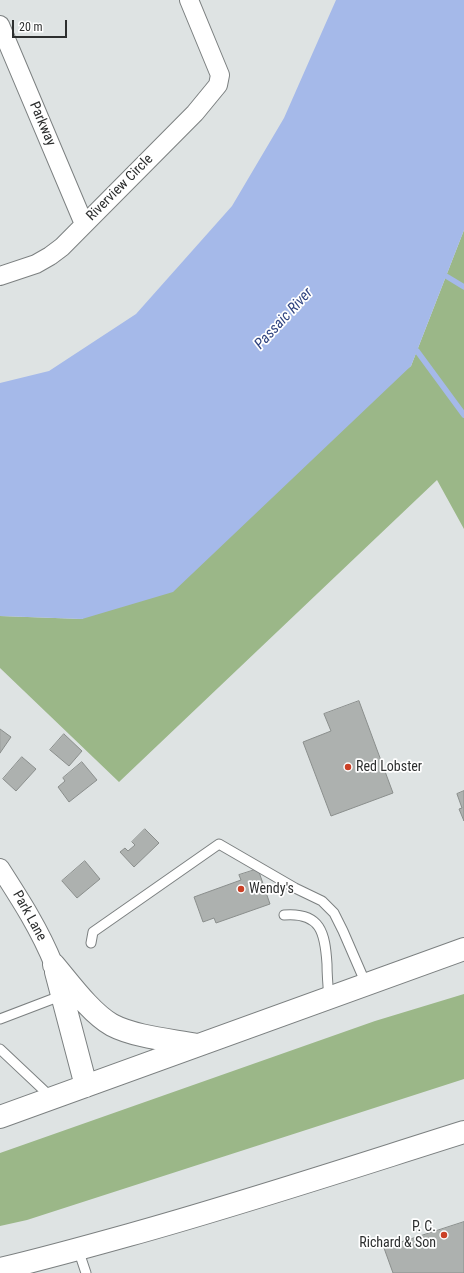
<!DOCTYPE html>
<style>
body{margin:0}
#map{position:relative;width:464px;height:1273px;overflow:hidden;background:#dee3e3;font-family:"Roboto Condensed",sans-serif}
canvas{display:block}
.scale{position:absolute;left:12px;top:20px;width:55px;height:18px;box-sizing:border-box;border:2px solid #2d2f2f;border-top:0;padding-left:5px;font-size:12px;line-height:14px;white-space:nowrap;color:#2d2f2f;-webkit-text-stroke:3px #fff;paint-order:stroke}
</style>
<div id="map">
<canvas width="464" height="1273"></canvas>
<div class="scale">20 m</div>
</div>
<script>
const c = document.querySelector('canvas').getContext('2d');
c.lineJoin = 'round';
function paint(path, color) { c.fillStyle = color; c.fill(path, 'evenodd'); }
function stroke(path, color, width, dash) { c.strokeStyle = color; c.lineWidth = width; c.lineCap = dash ? 'butt' : 'round'; c.setLineDash(dash || []); c.stroke(path); }
function drawText(font, color, halo, rows, align = 'center') {
  c.font = font + ' "Roboto Condensed",sans-serif'; c.lineWidth = 3.5; c.setLineDash([]); c.textBaseline = 'middle'; c.strokeStyle = halo; c.fillStyle = color; for (const [text, x, y, turn = 0] of rows) {
    c.save(); c.translate(x, y); c.rotate((+turn || 0) * Math.PI / 180); c.textAlign = isNaN(turn) ? turn : align; if (halo) c.strokeText(text, 0, 0); c.fillText(text, 0, 0); c.restore();
  }
}
const forest = new Path2D(`
 M464,230v299l-27,-49 -318,302 -119,-114v-52l82,3 329,-253z
 M464,994v85l-437,141 -27,6v-73l375,-132z`);
const water = new Path2D(`
 M336,0h128v230l-53,136 -238,226 -91,27 -82,-3v-233l49,-12 87,-57 96,-108 52,-88z`);
const stream = new Path2D(`
 M446,276l18,11
 M417,351l47,64`);
const building = new Path2D(`
 M359,701l34,92 -62,23 -28,-74 28,-11 -7,-17z
 M0,729l11,8 -11,16z
 M64,734l18,17 -13,15 -19,-16z
 M22,757l14,12 -20,22 -13,-12z
 M82,762l15,18 -28,22 -11,-15 7,-6 -2,-3z
 M464,791v30l-5,-12 3,-1 -5,-14z
 M145,829l14,14 -25,24 -14,-15 5,-4 3,3 7,-6 -3,-3z
 M85,861l15,18 -23,19 -15,-17z
 M258,869l12,35 -54,19 -2,-5 -11,4 -9,-25 47,-17 -2,-5z
 M464,1222v51h-71l-9,-25z`);
const service = new Path2D(`
 M284,915c37,-3 41,18 43,49 0,11 1,23 2,34
 M91,943l2,-11 126,-88 76,44 27,13 12,12 9,18 23,53
 M0,1019l63,-24
 M0,1049l52,49
 M78,1249l8,24`);
const minor = new Path2D(`
 M0,25l84,199
 M0,276l36,-12 14,-8 12,-9 133,-134 23,-28 2,-10 -31,-75
 M0,868c20,31 40,62 54,97`);
const trunk = new Path2D(`
 M54,965c16,19 37,48 58,60 23,12 59,15 85,20
 M56,972l30,114
 M0,1117l464,-168
 M0,1269c43,-10 86,-22 129,-34 112,-31 224,-68 335,-103`);
const markers = [
 [348,767,4,"#cb4026"],
 [241,889,4,"#cb4026"],
 [444,1235,4,"#cb4026"]
];
const streetNames = [
 ["Parkway",42,124,67],
 ["Riverview Circle",120,188,-45],
 ["Park Lane",29,916,61]
];
const poiNames = [
 ["Red Lobster",356,767],
 ["Wendy's",249,889],
 ["P. C.",436,1227,"right"],
 ["Richard & Son",436,1243,"right"]
];
const waterNames = [
 ["Passaic River",284,319,-47]
];
paint(forest, '#9bb788');
paint(water, '#a5b9e9');
stroke(stream, '#a5b9e9', 5.5);
paint(building, '#adb1af');
stroke(building, '#8a8e8c', 1);
stroke(service, '#7c8081', 11);
stroke(minor, '#7c8081', 20);
stroke(trunk, '#7c8081', 24);
stroke(service, '#fff', 9);
stroke(minor, '#fff', 18);
stroke(trunk, '#fff', 22);
for (const [x, y, r, color] of markers) { const dot = new Path2D(); dot.arc(x, y, r, 0, 2 * Math.PI); c.fillStyle = color; c.fill(dot); stroke(dot, '#fff', 1.5); }
drawText('14px', '#2d2f2f', '#fff', streetNames);
drawText('14px', '#2d2f2f', '#fff', poiNames, 'left');
drawText('italic 15px', '#314580', '#fff', waterNames);
</script>
